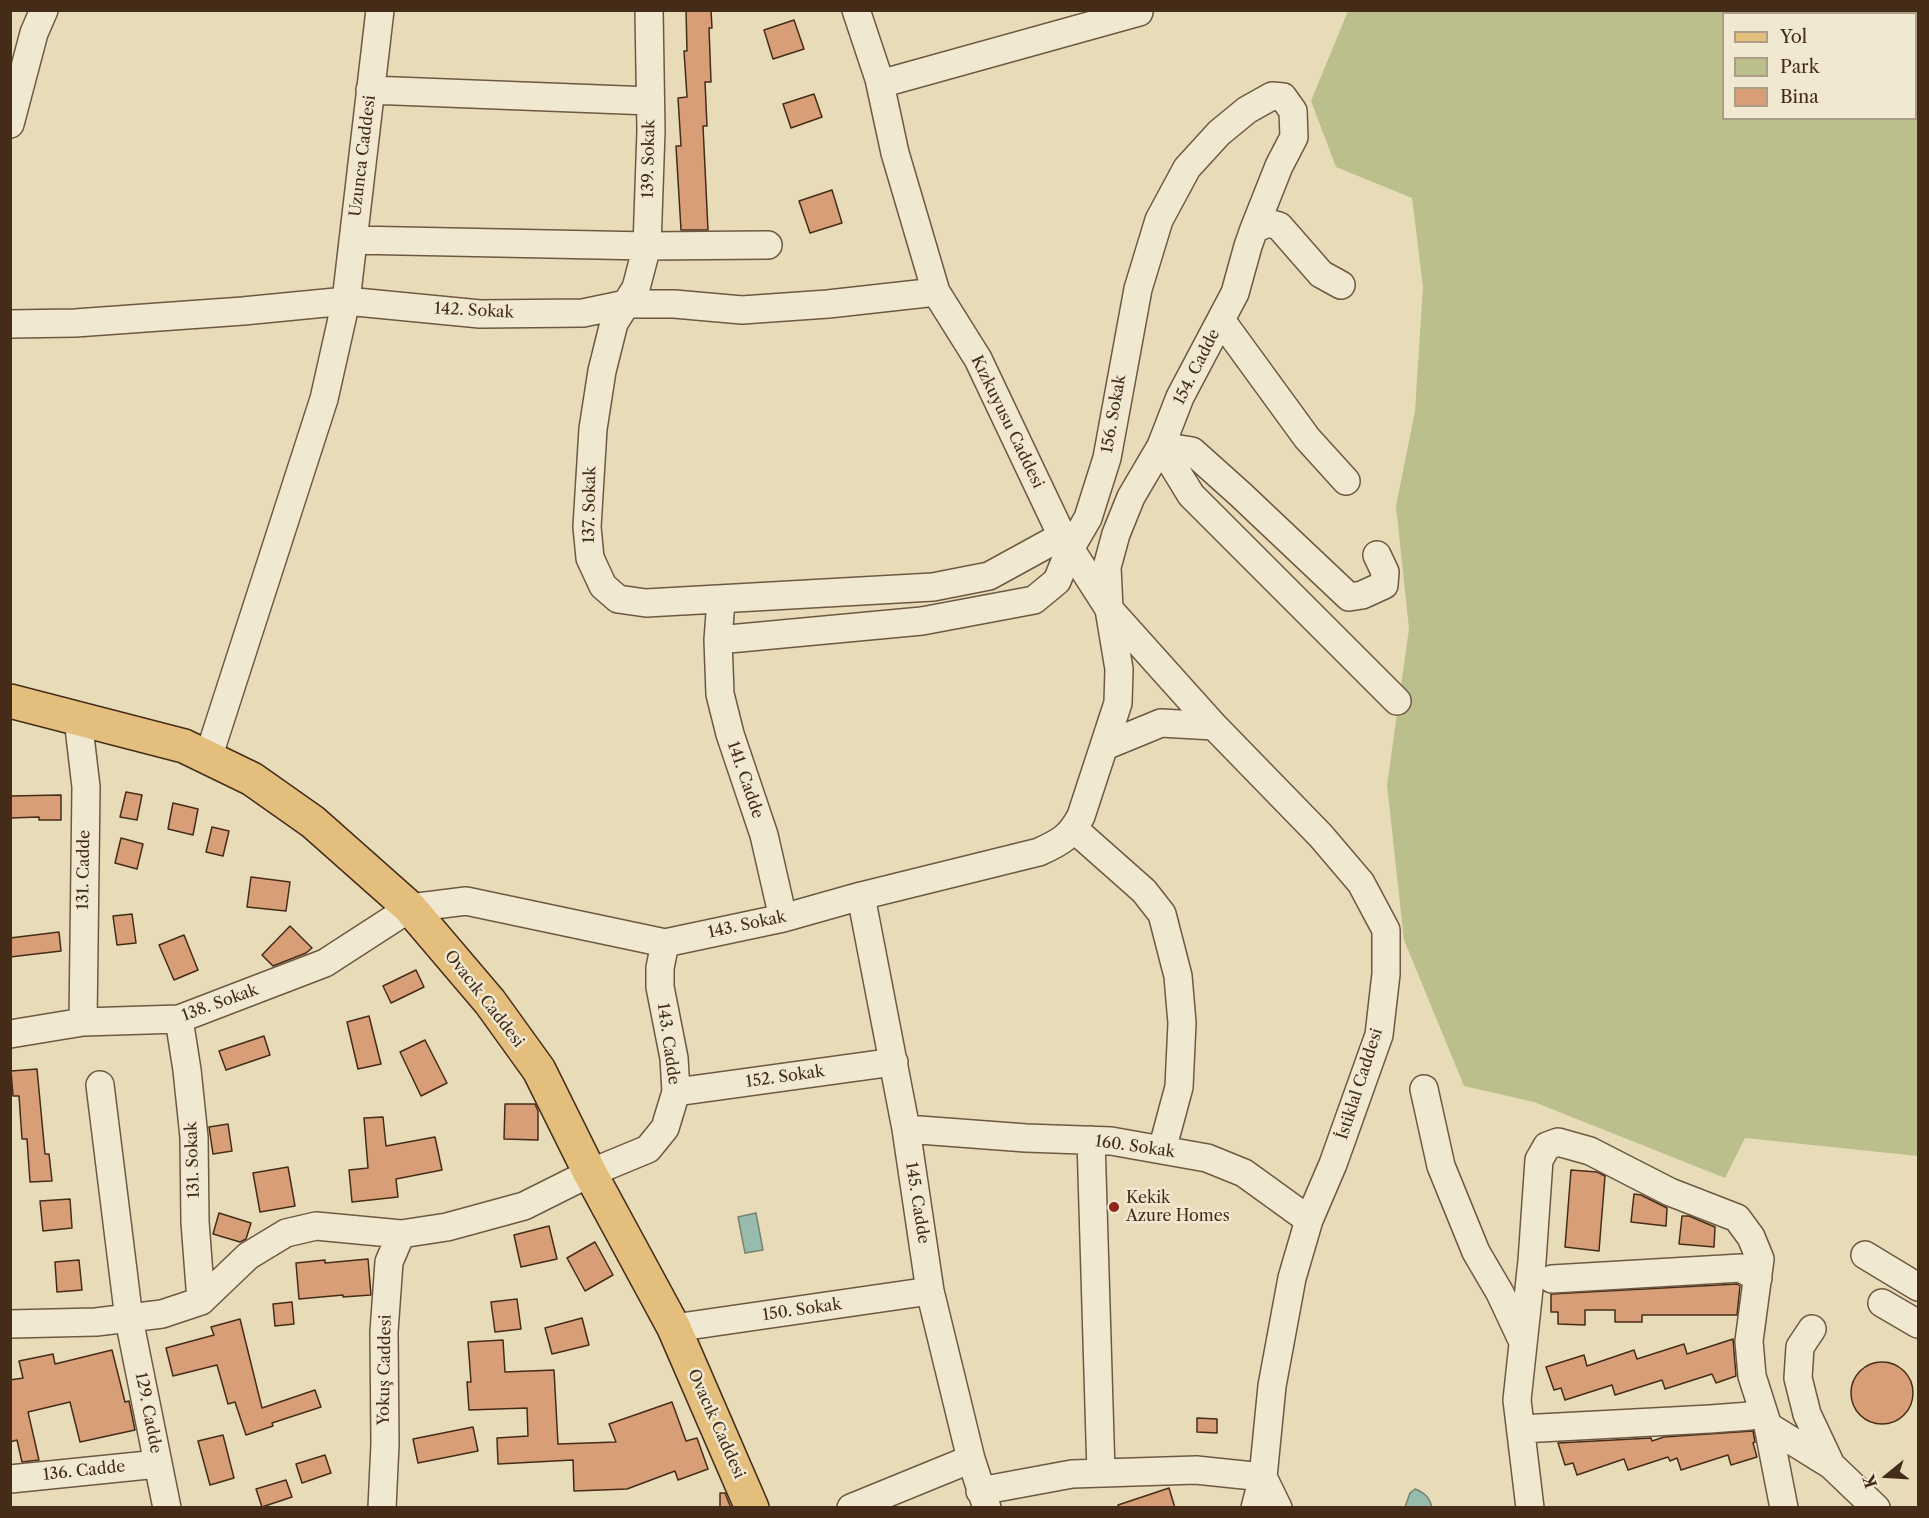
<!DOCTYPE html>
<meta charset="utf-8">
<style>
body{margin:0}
#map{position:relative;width:1929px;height:1518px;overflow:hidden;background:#e8dcb8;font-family:"Libre Caslon Text",serif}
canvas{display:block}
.frame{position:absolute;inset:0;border:12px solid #452c19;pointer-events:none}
.legend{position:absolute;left:1722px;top:12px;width:195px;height:108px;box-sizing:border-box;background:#f0e8d1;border:2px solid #ac9d87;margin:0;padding:8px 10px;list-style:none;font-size:18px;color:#452c19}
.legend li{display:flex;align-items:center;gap:12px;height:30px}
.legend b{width:30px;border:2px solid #ac9d87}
.north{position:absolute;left:1857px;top:1446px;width:60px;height:60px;-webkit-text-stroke:4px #f0e8d1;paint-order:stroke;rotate:252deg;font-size:16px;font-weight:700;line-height:24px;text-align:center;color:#452c19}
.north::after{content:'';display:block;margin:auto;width:21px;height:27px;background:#452c19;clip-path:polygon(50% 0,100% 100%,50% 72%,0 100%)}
</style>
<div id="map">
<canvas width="1929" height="1518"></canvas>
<div class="frame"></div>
<ul class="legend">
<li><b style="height:8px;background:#e4be7c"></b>Yol</li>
<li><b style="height:16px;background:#babf8c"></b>Park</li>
<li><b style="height:16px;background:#d89e78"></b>Bina</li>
</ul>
<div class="north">K</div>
</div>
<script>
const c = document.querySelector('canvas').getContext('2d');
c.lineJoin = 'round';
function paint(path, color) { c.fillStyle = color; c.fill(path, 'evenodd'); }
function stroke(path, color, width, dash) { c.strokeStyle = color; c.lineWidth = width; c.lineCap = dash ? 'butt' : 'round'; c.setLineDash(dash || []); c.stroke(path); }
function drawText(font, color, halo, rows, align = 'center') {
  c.font = font + ' "Libre Caslon Text",serif'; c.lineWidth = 5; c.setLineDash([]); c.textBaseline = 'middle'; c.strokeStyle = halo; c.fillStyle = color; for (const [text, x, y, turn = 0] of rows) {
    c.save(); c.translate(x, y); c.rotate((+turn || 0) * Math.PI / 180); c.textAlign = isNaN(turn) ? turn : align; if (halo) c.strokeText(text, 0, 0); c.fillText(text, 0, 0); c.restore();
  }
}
const green = new Path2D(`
 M1348,11h570v1145l-173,-18 -20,40 -191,-76 -70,-16 -60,-146 -17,-155 22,-156 -13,-123 19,-95 8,-124 -11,-89 -76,-31 -25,-66zM1724,14h192v104h-192z`);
const water = new Path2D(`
 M756,1213l7,37 -18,3 -7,-36z
 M1415,1489c10,4 14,8 17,18h-27l5,-14z`);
const building = new Path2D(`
 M686,10h25l1,18h-3l2,54h-6l2,44h-4l5,104h-27l-5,-84h5l-3,-48 9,-1 -3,-46h3z
 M794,20l10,29 -31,10 -9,-29z
 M814,94l8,23 -31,11 -8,-24z
 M832,190l10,33 -32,10 -11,-32z
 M126,792l16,3 -5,25 -17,-3z
 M61,795v25h-22v-3l-29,1v-22z
 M173,803l25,6 -5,26 -25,-6z
 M212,827l17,4 -6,25 -17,-4z
 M121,838l22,6 -6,25 -22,-6z
 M251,877l39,5 -4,29 -39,-4z
 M132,914l4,29 -19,2 -4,-29z
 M290,926l22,22 -6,5 -33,13 -11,-11z
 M59,932l2,19 -51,6v-19z
 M184,935l14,35 -24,10 -15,-35z
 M416,970l8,17 -33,16 -8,-17z
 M369,1016l12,48 -23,5 -11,-47z
 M264,1036l6,19 -44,15 -7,-19z
 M425,1040l22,43 -26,13 -21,-44z
 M37,1069l8,85h4l3,27 -22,1 -3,-43h-5l-3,-43h-6l-2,-25z
 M505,1104h30l3,7v29l-34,-1z
 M383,1117l3,29 49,-9 7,33 -46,9 2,18 -46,5 -3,-32 19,-2 -4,-50z
 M228,1124l4,27 -19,3 -4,-27z
 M288,1167l7,39 -35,6 -7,-39z
 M1571,1170l26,2 8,4 -6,75 -34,-4z
 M1634,1194l7,1 26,13 -1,18 -35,-4z
 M70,1199l2,29 -29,3 -3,-30z
 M219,1213l32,10 -5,16 -6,3 -27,-8z
 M1682,1216h7l26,11 -1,20 -35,-3z
 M549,1226l8,33 -36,8 -7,-32z
 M595,1242l18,33 -28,16 -18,-33z
 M368,1259l3,36 -28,2v-2l-44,4 -3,-36 29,-3v3z
 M79,1260l3,30 -25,2 -2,-30z
 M1737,1284l3,2 -3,29h-95v7h-27v-12h-30v15l-27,-1v-12h-7v-18z
 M517,1299l4,30 -26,3 -4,-30z
 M292,1302l2,22 -19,2 -2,-22z
 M582,1318l7,27 -37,9 -7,-26z
 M240,1319l22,89 53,-18 6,17 -49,16 1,3 -27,9 -11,-33 -7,2 -11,-39 -44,11 -7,-28 48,-13 -3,-8z
 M1733,1339l3,37 -20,7 -4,-9 -47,15 -3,-9 -47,15 -3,-10 -47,15 -4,-12 -7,2 -8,-23 38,-12 3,11 47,-16 3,9 47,-15 3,10z
 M503,1340l2,32 49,-2 4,74 58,-2 -7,-18 63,-22 14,39 11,-3 11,31 -30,11 -3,-9 -48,18 -53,2 -1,-31 -75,4 -1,-26 31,-2 -1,-28 -58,2 -2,-28h4l-3,-40z
 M112,1350l13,52 4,-1 6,29 -55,12 -10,-40 -42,10 11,48 -17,2 -5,-22 -7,2v-62l13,-2 -4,-17 34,-7 2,10z
 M1851 1393a31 31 0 1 1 62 0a31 31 0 1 1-62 0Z
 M1197,1418l20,1v14l-20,-1z
 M473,1427l5,24 -60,12 -5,-24z
 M1753,1431l2,11 -2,1 4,14 -26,8 -3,-10 -47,15 -4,-12 -7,3 -2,-4 -40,13 -4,-11 -47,16 -4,-12 -8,2 -7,-22 93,-5 1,3 12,-4z
 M223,1435l11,43 -24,7 -12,-44z
 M325,1455l6,18 -29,10 -6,-19z
 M286,1480l6,17 -30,10 -6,-18z
 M1169,1488l6,20h-57v-3z
 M720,1493h5l6,15h-11z`);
const minor = new Path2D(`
 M649,10l2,121 -4,115 -11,42 -22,35 -12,48 -9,58 -6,98 3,31 13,28 15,13 28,4 287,-16 56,-11 73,-40
 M880,84l259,-72
 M370,90l280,11
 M10,124l24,-91 10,-23
 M353,240l294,6 121,-1
 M1221,320l86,118 39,43
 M10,324l65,-1 168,-12 103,-10 134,13 103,-1 43,-9h48l68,6 86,-6 108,-12
 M1161,446l30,49 206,206
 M1161,446l31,5 48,43 109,103 13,-2 22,-10 1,-13 -8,-17
 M721,600l-3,40 2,54 10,40 34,101 19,83
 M718,640l204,-19 112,-21 23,-19 13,-32 18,-31 19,-60 31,-169 21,-69 28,-52 32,-35 28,-23 25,-14 11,1 10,14 1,26 -15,29 -25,63
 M78,719l8,68 -3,235
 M1105,746l56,-23 53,3
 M208,758l116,-359 22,-98 34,-291
 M1074,829l70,62 18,23 16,62 4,47 -3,64 -17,63
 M861,896l45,233 24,162 41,168 16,49
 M179,1019l8,51 7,67 1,85 6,79
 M10,1034l73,-12 96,-3 146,-56 85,-55 56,-7 199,42 118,-25 78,-22 178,-44c22,-10 31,-15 42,-36l37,-113 1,-34 -10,-60 -47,-73 -84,-177 -42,-67 -41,-139 -16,-74 -23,-69
 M100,1085l29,234 38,189
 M1424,1089l17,77 35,86 24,41 22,47
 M676,1092l218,-30
 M906,1129l120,9 85,3 96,17 37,15 65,47
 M1091,1140l10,333
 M1865,1255l53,32
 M1552,1279l189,-11 17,10
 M1882,1303l36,21
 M10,1324l86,-2 66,-8 39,-13 47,-45 38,-23 30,-7 85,8 46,-7 77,-21 66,-33 58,-24 17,-21 11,-36 -2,-34 -14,-71v-19l5,-25
 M674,1328l256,-37
 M1812,1329l-12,18 -2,31 9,36 24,51
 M1768,1426l63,39 45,43
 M1521,1429l189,-10 40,-3 13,-4
 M10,1479l148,-15
 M980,1491l92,-17 124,-4 67,7 15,31
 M382,1508l3,-64 -1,-112 5,-70 12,-28
 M851,1508l120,-49
 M1255,1508l8,-31 9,-91 20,-108 17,-58 24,-56 46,-129 7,-61v-44l-25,-47 -40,-47 -107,-110 -105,-117 -2,-42 9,-33 15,-37 30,-51 19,-49 55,-104 13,-47 6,-17 14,-6 11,3 42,48 20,11
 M1530,1508l-13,-108 15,-139 7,-101 8,-14 11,-4 32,9 80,41 67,26 14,19 9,22 -11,82 3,35 16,50 16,82`);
const major = new Path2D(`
 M10,701l174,45 68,33 61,43 97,86 80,94 49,68 51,103 84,155 78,180`);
const markers = [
 [1114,1207,6,"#8f2418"]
];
const streetNames = [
 ["Uzunca Caddesi",363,156,-83],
 ["139. Sokak",649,159,-89],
 ["142. Sokak",474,311,3],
 ["154. Cadde",1197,367,-63],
 ["156. Sokak",1114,414,-80],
 ["Kızkuyusu Caddesi",1007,422,64],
 ["137. Sokak",590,505,-89],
 ["141. Cadde",745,780,71],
 ["131. Cadde",84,870,-89],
 ["143. Sokak",747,925,-12],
 ["Ovacık Caddesi",484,999,52],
 ["138. Sokak",220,1003,-20],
 ["143. Cadde",668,1044,82],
 ["152. Sokak",785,1077,-8],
 ["İstiklal Caddesi",1360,1084,-72],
 ["160. Sokak",1135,1147,8],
 ["131. Sokak",193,1160,-92],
 ["145. Cadde",917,1203,81],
 ["150. Sokak",802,1310,-8],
 ["Yokuş Caddesi",385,1370,-89],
 ["129. Cadde",148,1413,79],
 ["Ovacık Caddesi",716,1424,66],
 ["136. Cadde",84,1471,-6]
];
const poiNames = [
 ["Kekik",1126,1198],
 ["Azure Homes",1126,1216]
];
paint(green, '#babf8c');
paint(water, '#97bcad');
stroke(water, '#768272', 1.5);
paint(building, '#d89e78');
stroke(building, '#452c19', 1.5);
stroke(minor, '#6e5841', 30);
stroke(major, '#452c19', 36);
stroke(minor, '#f0e8d1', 27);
stroke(major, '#e4be7c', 33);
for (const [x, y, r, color] of markers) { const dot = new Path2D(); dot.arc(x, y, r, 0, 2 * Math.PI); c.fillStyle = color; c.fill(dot); stroke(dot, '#f0e8d1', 2); }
drawText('16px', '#452c19', '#f0e8d1', streetNames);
drawText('16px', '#452c19', '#f0e8d1', poiNames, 'left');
</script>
